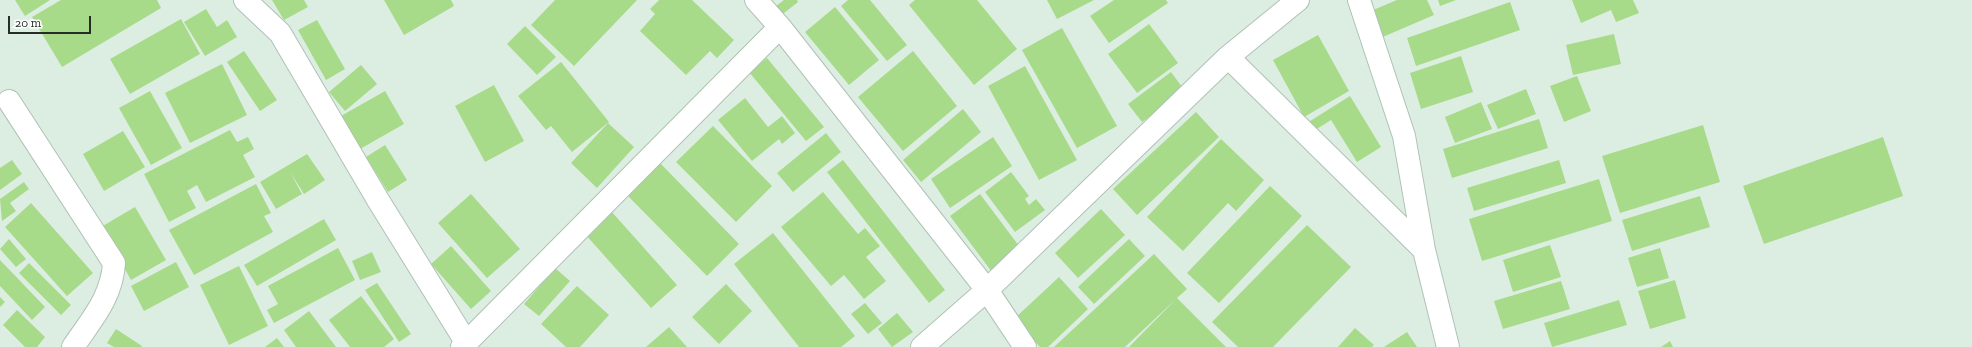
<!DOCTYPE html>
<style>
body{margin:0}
#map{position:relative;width:1972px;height:347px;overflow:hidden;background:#dceee2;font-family:"Zilla Slab",serif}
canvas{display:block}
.scale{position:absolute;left:8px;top:16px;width:83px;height:18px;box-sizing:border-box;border:2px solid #262c28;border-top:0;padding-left:5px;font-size:12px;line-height:14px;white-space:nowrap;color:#262c28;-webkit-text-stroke:3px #fff;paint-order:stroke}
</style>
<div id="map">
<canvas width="1972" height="347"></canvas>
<div class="scale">20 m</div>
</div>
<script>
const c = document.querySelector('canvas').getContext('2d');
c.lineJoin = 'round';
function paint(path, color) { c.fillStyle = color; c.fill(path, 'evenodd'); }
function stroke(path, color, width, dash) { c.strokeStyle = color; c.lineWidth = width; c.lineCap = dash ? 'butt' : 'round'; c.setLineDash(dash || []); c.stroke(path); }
const building = new Path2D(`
 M15,0h35l-25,16z
 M61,0h96l4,8 -99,59 -30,-50z
 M272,0h32l4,7 -24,13z
 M384,0h67l3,6 -50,29z
 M555,0h82l-63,66 -43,-41z
 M659,0h33l42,40 -17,18 -7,-7 -24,24 -46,-44 15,-17 -5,-5z
 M784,0h13l1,2 -19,15 -7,-8z
 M848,0h22l37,45 -20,16 -46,-55z
 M915,0h62l40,49 -43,36 -65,-80z
 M1047,0h47l-37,19z
 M1114,0h52l2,3 -59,40 -19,-27z
 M1397,0h30l7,15 -56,24 -12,-26z
 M1438,0h18l-16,6z
 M1572,0h61l6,13 -23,9 -5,-12 -30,13z
 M1510,2l10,28 -104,36 -9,-28z
 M835,7l44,53 -30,25 -44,-53z
 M206,9l11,18 10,-7 10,17 -32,19 -21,-34z
 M181,19l19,35 -70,40 -20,-35z
 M317,20l28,49 -19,11 -28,-50z
 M1149,24l29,39 -41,30 -29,-39z
 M525,26l31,31 -19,18 -30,-31z
 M1062,28l55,98 -40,22 -55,-98z
 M1614,34l7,30 -48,11 -7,-30z
 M1318,35l31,56 -45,26 -31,-57z
 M244,51l33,49 -17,11 -33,-49z
 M913,51l44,55 -54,45 -45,-54z
 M1461,56l12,36 -52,17 -11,-36z
 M767,58l57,69 -18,14 -57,-69z
 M561,62l48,60 -37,30 -21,-26 -5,4 -28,-34z
 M222,64l25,51 -57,28 -25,-50z
 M361,65l16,19 -32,27 -16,-19z
 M1025,66l52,94 -38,20 -51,-94z
 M1171,72l14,19 -43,31 -14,-18z
 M1577,76l14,35 -27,11 -14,-36z
 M494,85l30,56 -39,21 -30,-56z
 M1526,89l10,25 -38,15 -11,-24z
 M150,91l32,57 -31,17 -32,-57z
 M385,91l19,33 -44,25 -19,-33z
 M1350,96l31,51 -24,15 -26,-42 -19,12 -5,-9z
 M745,98l23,29 14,-11 13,17 -13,11 -3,-5 -27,22 -34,-41z
 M1481,102l11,27 -37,14 -10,-26z
 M963,109l18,23 -60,50 -18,-22z
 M1196,112l23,25 -82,78 -24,-26z
 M1539,119l9,29 -96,30 -9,-29z
 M608,123l26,24 -37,41 -26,-25z
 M1703,125l17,57 -100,31 -18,-57z
 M713,126l59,60 -36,36 -60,-60z
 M230,130l7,12 11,-5 6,12 -11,6 12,22 -49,25 -9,-17 -10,6 9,17 -27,14 -25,-48z
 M123,131l22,36 -41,24 -21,-37z
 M826,133l15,19 -48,40 -16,-19z
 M993,137l19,29 -62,42 -19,-29z
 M1883,137l20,59 -139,48 -21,-58z
 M1221,139l43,41 -28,31 -8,-8 -45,48 -36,-34z
 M385,145l22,35 -19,12 -22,-35z
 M307,154l18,26 -21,14 -14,-22 12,22 -26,15 -16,-27z
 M12,160l10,14 -22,16v-22z
 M843,160l102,130 -16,13 -102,-131z
 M1559,160l7,23 -92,28 -7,-23z
 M660,163l79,81 -32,32 -80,-81z
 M1011,172l18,24 -4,3 4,6 7,-6 9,11 -30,22 -30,-40z
 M1599,179l13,42 -130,40 -13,-42z
 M24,182l5,7 -19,14 6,8 -14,10 -2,-22z
 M256,184l15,29 -7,3 9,16 -79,43 -25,-45z
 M1270,186l32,30 -83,87 -32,-30z
 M823,192l35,42 7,-6 15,18 -14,11 20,24 -22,18 -20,-24 -13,11 -50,-59z
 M471,194l49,55 -33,29 -49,-55z
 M980,194l42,56 -30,22 -42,-56z
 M1700,196l10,31 -78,24 -10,-31z
 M31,203l62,70 -26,23 -62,-69z
 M135,207l31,53 -35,20 -30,-53z
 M1101,209l24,26 -47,43 -23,-25z
 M611,211l66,74 -26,23 -66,-74z
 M324,219l12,21 -79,46 -13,-21z
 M1307,225l44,42 -78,80h-35l-26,-25z
 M773,233l82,103 -14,11h-42l-65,-83z
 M9,239l17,20 -10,8 -16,-18z
 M1129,239l16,17 -51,48 -16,-17z
 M1550,245l11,32 -48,15 -10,-32z
 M451,246l40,45 -20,18 -40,-45z
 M338,248l17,32 -81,43 -7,-13 11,-6 -10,-18z
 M1660,248l9,30 -32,9 -9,-29z
 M372,252l9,20 -21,8 -8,-19z
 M1154,254l33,35 -10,9 49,49h-97l47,-48 -51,48h-71z
 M0,260l45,47 -13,13 -32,-34z
 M176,262l13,25 -45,24 -13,-25z
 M29,263l42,42 -10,10 -42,-42z
 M239,266l29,60 -39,19 -29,-60z
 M555,268l15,13 -31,35 -15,-12z
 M1059,277l29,32 -40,38h-8l-26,-28z
 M1675,280l11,38 -36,11 -12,-38z
 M1561,281l9,28 -67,20 -9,-28z
 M377,283l34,51 -12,8 -34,-52z
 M726,284l26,27 -33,33 -27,-27z
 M577,286l32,29 -29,32h-14l-25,-23z
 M361,296l33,43 -10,8h-34l-21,-27z
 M0,297l5,5 -5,5z
 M1619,300l8,25 -75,22 -8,-24z
 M865,303l17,20 -14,11 -17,-20z
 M17,310l28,27 -8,10h-12l-22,-22z
 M309,311l27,36h-40l-12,-17z
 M897,313l16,19 -21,15 -14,-18z
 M669,327l18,20h-41z
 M1355,328l19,17 -2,2h-34z
 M116,329l26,17 -1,1h-27l-7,-4z
 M1407,332l10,15h-33z
 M277,338l7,9h-19z
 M1670,341l3,6h-12z`);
const minor = new Path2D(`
 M245,0l35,33 98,167 88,142
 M756,0l24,27 207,263 38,57
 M1359,0l45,136 20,114 24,97
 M1228,57l196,193
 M9,101l105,162c-2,34 -22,56 -41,84
 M462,347l318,-320
 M922,347l65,-57 241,-233 70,-57`);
paint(building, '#a7da89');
stroke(minor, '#b0c1b6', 24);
stroke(minor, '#fff', 22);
</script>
